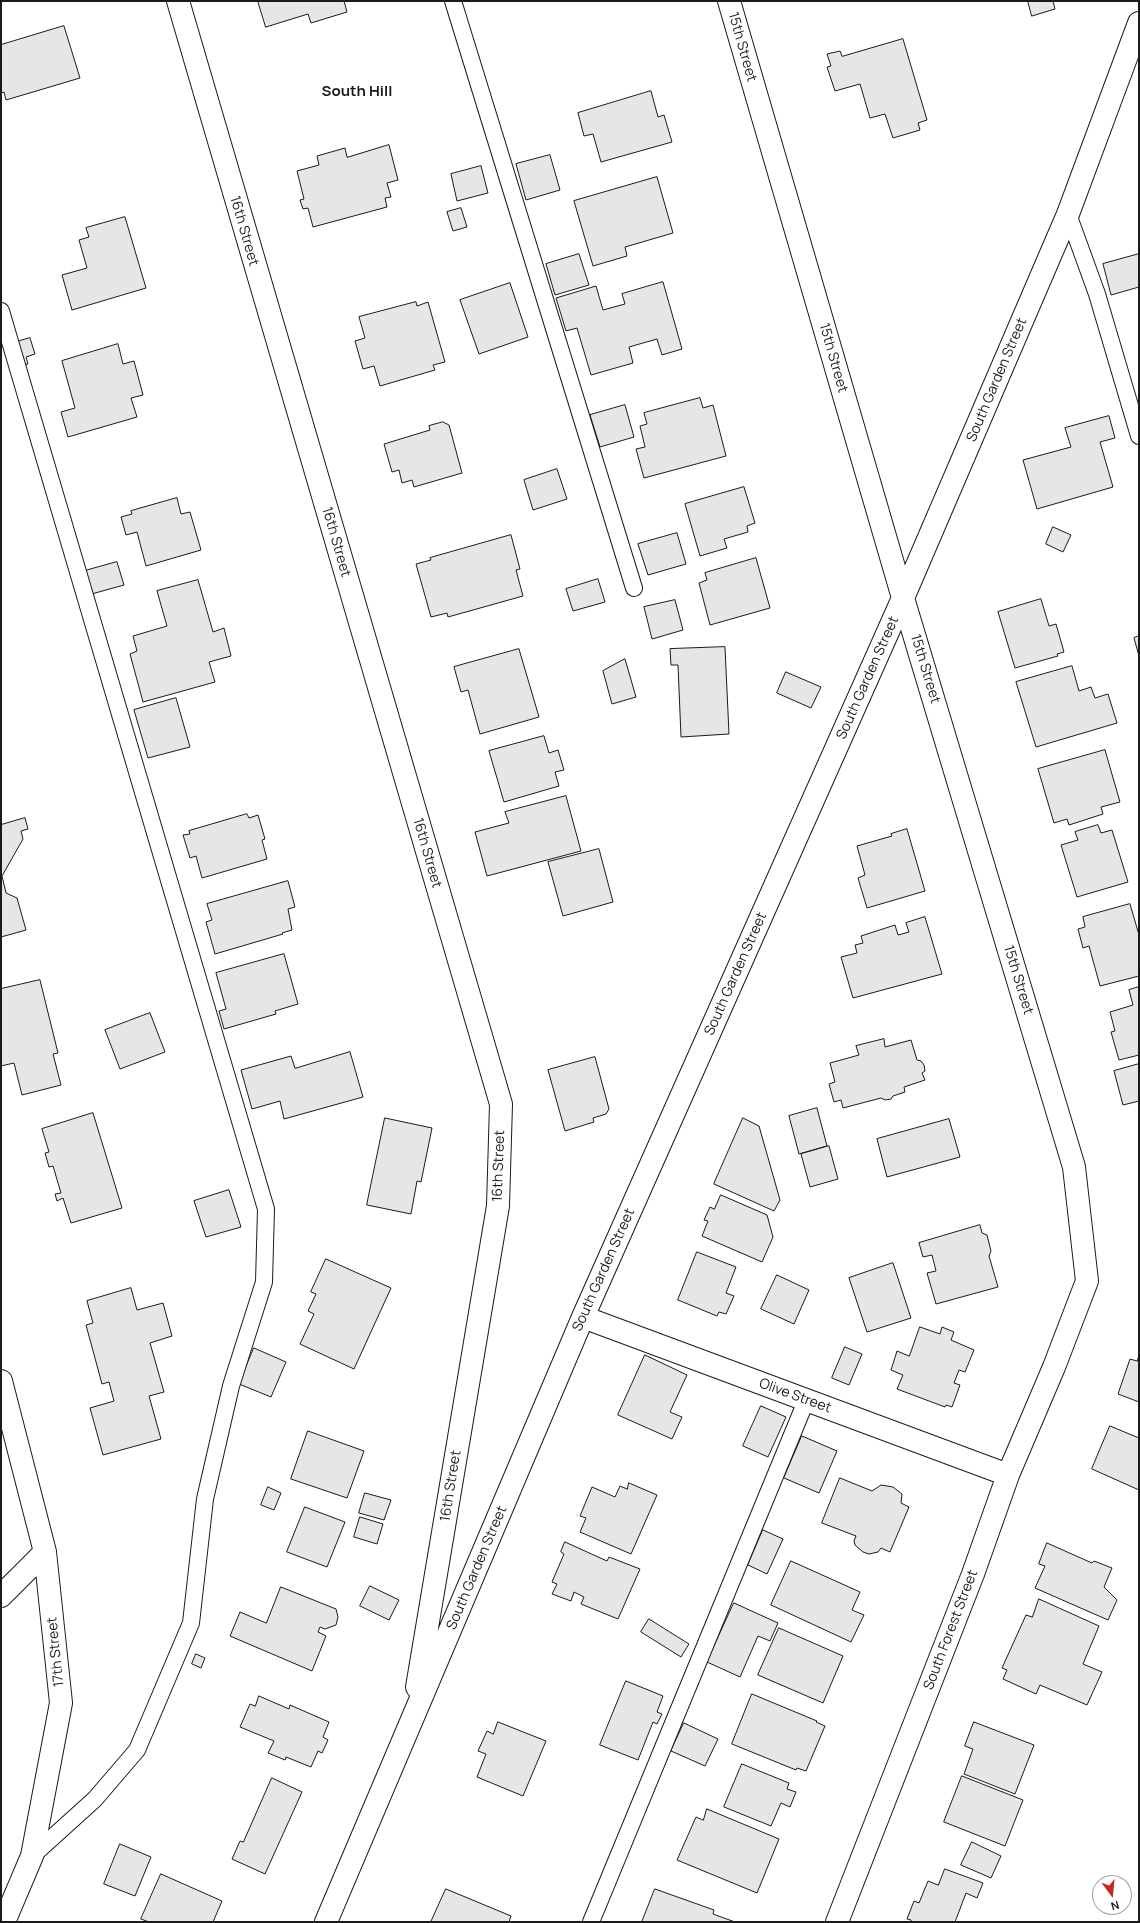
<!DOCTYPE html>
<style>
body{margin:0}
#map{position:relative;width:1140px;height:1923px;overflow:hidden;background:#fff;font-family:Manrope,sans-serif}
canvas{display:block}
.frame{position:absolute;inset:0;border:2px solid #1a1a1a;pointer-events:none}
.north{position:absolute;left:1092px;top:1875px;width:40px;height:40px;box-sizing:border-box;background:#fff;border:1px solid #a3a3a3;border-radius:50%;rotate:164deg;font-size:11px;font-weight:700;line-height:16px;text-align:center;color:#1a1a1a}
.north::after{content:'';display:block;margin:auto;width:14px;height:18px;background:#c62828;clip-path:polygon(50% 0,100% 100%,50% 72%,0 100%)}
</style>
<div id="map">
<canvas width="1140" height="1923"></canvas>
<div class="frame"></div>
<div class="north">N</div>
</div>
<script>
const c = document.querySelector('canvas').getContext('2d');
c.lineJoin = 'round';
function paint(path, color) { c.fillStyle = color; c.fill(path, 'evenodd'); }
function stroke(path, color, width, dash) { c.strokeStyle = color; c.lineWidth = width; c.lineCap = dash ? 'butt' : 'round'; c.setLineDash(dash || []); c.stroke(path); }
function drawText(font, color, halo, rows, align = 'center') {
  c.font = font + ' Manrope,sans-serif'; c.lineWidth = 3; c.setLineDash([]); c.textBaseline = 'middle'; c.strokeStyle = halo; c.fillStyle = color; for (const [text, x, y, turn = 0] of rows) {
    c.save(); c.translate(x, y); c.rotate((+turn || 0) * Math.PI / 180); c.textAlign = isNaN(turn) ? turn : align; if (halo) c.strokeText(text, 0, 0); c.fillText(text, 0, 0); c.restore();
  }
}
const building = new Path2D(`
 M258,1h86l3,11 -36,11 -3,-9 -42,13z
 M1028,1h25l2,8 -23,7z
 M64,26l16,52 -74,22 -2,-8 -3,1v-48z
 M903,39l24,81 -9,3 2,7 -27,8 -8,-24 -15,4 -10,-34 -25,7 -8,-24 4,-1 -4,-12 13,-3 2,5z
 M651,91l7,26 6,-2 8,27 -71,20 -8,-28 -9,2 -6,-23z
 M389,145l9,35 -11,3 4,14 -6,1 2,9 -74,20 -5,-19 -5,1 -3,-9 4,-1 -7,-28 22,-6 -2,-9 28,-8 2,9z
 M550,155l10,35 -34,10 -10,-36z
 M481,166l7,27 -31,8 -6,-27z
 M657,177l16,56 -48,14 2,9 -34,10 -19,-65z
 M461,208l6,19 -14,4 -6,-19z
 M125,217l21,71 -74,22 -10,-35 25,-7 -8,-28 10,-3 -3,-9z
 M579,254l10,31 -34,10 -9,-31z
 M1139,254v33l-28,8 -8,-31z
 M663,282l19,67 -20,6 -5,-16 -28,8 4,16 -42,12 -14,-47 -11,3 -10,-33 40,-12 7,24 22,-6 -3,-10z
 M510,283l18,54 -49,17 -19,-54z
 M416,302l1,4 11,-4 17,60 -12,3 2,5 -55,16 -6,-20 -11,3 -8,-28 10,-3 -6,-21z
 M30,338l5,16 -9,3 2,7 -8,2 -7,-23z
 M118,344l5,20 11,-3 9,34 -12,3 6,19 -69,20 -7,-25 14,-4 -13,-47z
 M700,398l3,10 10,-3 13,51 -82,22 -8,-29 9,-2 -5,-21 7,-2 -3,-11z
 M625,405l9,32 -34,10 -10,-32z
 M1109,416l6,22 -15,4 13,45 -76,22 -14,-49 48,-13 -6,-19z
 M443,422l6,3 13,48 -48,14 -2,-7 -10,3 -3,-13 -7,2 -8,-28 46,-14 -1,-4z
 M557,469l10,30 -34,11 -9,-30z
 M744,487l11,36 -8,3 1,6 -24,7 3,9 -27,8 -15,-52z
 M177,498l4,16 9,-2 11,38 -55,16 -9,-34 -11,3 -5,-18 11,-3 -1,-3z
 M1053,527l18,8 -8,17 -17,-8z
 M677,533l9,31 -38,11 -10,-31z
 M511,535l9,34 -4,1 7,26 -75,21 -1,-4 -16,4 -15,-53 15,-4 -1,-2z
 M756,558l14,50 -60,17 -11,-42 8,-3 -2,-7z
 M117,562l7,23 -36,10 -7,-23z
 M598,579l7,23 -32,9 -7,-22z
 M198,580l15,52 11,-4 7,28 -22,6 6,20 -72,20 -13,-48 7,-3 -4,-15 34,-10 -10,-35z
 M1041,599l8,27 7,-2 8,28 -7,2 1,2 -43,12 -17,-56z
 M675,600l8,30 -31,9 -8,-32z
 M1139,636v20l-5,-18z
 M725,647l4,87 -48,3 -3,-72h-7l-1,-16z
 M519,649l20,68 -59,17 -12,-44 -7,2 -7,-25z
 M625,659l11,38 -24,7 -9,-33z
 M1072,666l7,25 12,-4 4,11 13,-4 9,29 -81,24 -20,-65z
 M786,672l35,15 -10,21 -34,-15z
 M176,698l14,49 -42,11 -14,-48z
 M544,736l5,17 9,-3 6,20 -9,2 4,14 -55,16 -15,-51z
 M1105,750l15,52 -19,5 2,7 -34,11 -2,-6 -13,4 -16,-54z
 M566,796l15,55 -94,25 -12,-44 34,-9 -4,-11z
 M247,814l2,4 9,-3 7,24 -3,1 5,19 -65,19 -6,-22 -6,2 -7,-23 7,-1 -1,-3z
 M25,818l3,11 -7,2 2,8 -21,37 4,17 11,5 9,32 -25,7v-112z
 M1098,825l3,8 11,-3 16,52 -51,15 -16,-52 17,-5 -3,-8z
 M907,829l18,62 -58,17 -9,-30 7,-3 -8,-29 35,-10 -1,-2z
 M599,849l14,53 -50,14 -15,-54z
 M288,881l7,26 -7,2 4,21 -10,3 1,1 -68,20 -9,-32 6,-2 -5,-16z
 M1130,904l9,31v41l-39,10 -11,-40 -6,2 -5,-19 7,-2 -2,-10z
 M925,917l17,57 -89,24 -12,-41 16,-4 -2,-8 8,-2 -2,-7 34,-11 3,10 11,-3 -3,-9z
 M284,954l14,50 -23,7 1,3 -52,15 -5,-18 7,-2 -10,-36z
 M40,980l18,73 -5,1 8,31 -39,10 -8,-32 -13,3v-77z
 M1139,987v68l-20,5 -8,-28 4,-1 -5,-19 23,-7 -4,-15z
 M150,1013l15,39 -45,17 -15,-39z
 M884,1039l1,8 26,-7 6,20 4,1 3,4 1,6 -3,2 3,7 -21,7 1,5 -12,4 -2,3 -6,1 -4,-2 -38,10 -2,-8 -7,2 -5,-18 6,-2 -5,-19 29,-8 -3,-9z
 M350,1052l13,45 -79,22 -4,-18 -28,8 -11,-39 50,-14 4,12z
 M595,1057l14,52 -3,5 -13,4 1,4 -29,9 -17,-61z
 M1139,1064v37l-16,4 -9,-34z
 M817,1108l10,38 -28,8 -10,-38z
 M93,1113l29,95 -51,15 -8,-25 -6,3 -2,-7 6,-1 -8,-27 -4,1 -4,-14 4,-1 -7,-23z
 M385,1118l47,10 -11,54 -4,-1 -6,33 -44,-9z
 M743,1118l16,8 21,74 -6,11 -60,-27z
 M949,1119l11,38 -73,20 -10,-38z
 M829,1146l9,33 -28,8 -9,-33z
 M229,1190l12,37 -35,10 -12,-36z
 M721,1195l46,20 6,22 -11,25 -60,-26 6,-15 -4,-1 6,-13 4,2z
 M980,1225l2,8 5,2 4,16 -2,5 9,31 -62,17 -9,-31 9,-2 -4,-16 -9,2 -4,-14z
 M697,1252l39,15 -10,26 8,3 -8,18 -7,-2 -2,4 -39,-16z
 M326,1259l65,29 -37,81 -54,-25 14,-30 -6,-3 8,-17 -5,-2z
 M893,1263l18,55 -44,14 -18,-54z
 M777,1275l32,15 -15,34 -33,-15z
 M131,1288l6,22 26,-7 9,33 -22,7 14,49 -15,4 12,43 -58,16 -13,-47 24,-7 -5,-19 -7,2 -16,-59 7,-2 -6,-22z
 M920,1327l20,7 2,-7 12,5 -3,8 23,10 -9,22 -6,-2 -5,13 6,2 -8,22 -6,-2 -1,2 -48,-18 6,-14 -12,-5 6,-19 12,5z
 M845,1347l17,7 -13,31 -17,-7z
 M254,1348l32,14 -15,35 -32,-13z
 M645,1355l42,20 -17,37 12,5 -10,22 -54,-24z
 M1139,1355v47l-21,-8 12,-35 7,2z
 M761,1406l25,11 -18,40 -25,-11z
 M1110,1426l29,12v52l-47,-21z
 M308,1431l56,20 -17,47 -56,-19z
 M802,1436l35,15 -18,42 -35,-15z
 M840,1478l32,13 9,-6 12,2 9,7 -1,9 8,4 -19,45 -9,-4 -3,4 -9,2 -6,-2 -8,-7 -1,-4 2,-5 -34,-13z
 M629,1483l28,12 -26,59 -51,-22 6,-14 -6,-2 12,-29 23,10 5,-11 7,3z
 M268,1487l13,6 -7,17 -13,-5z
 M365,1493l26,7 -7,20 -25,-7z
 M305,1507l40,15 -18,45 -40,-15z
 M360,1517l23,7 -6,20 -23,-7z
 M763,1530l20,9 -16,35 -19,-9z
 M565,1542l42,19 2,-4 31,12 -22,50 -37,-15 3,-7 -10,-5 -3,9 -19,-7 5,-10 -5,-2 12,-28 -3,-2z
 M1047,1543l45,20 2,-2 18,7 -8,19 13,13 -9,20 -73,-32 10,-22 -6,-2z
 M791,1561l69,31 -8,18 12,5 -13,27 -80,-37z
 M370,1586l29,14 -10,20 -29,-14z
 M281,1587l55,22 2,8 -2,8 -11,4 -5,-2 -2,5 8,4 -14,35 -82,-35 10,-24 26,11z
 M1039,1599l60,27 -16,38 19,8 -15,33 -47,-20 -4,9 -33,-15 4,-9 -5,-2 24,-53 6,2z
 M734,1603l44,20 -8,18 -12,-5 -18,41 -33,-15z
 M649,1619l40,25 -8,13 -40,-25z
 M779,1628l64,28 -20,47 -65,-28z
 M196,1654l9,4 -4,10 -9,-4z
 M626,1681l37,15 -6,16 5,2 -5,10 -4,-2 -15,38 -38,-15z
 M752,1694l65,27 -1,1 9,4 -19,45 -9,-3 -1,2 -64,-26z
 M259,1696l30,13 1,-4 39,17 -6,15 5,3 -6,13 -4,-2 -7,16 -25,-10 -1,3 -17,-7 6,-12 -34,-14 10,-23 5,2z
 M498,1722l48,19 -23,55 -46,-19 9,-23 -8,-3 9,-20 6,3z
 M974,1722l60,23 -19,49 -51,-20 9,-25 -8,-3z
 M684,1723l34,16 -13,27 -34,-15z
 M742,1764l47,19 -2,6 9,3 -6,15 -9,-4 -10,23 -47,-19z
 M962,1776l61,24 -18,46 -61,-24z
 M272,1778l30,14 -37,82 -33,-15 8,-18 3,1z
 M707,1809l72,30 -22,54 -80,-33 19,-43 7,3z
 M972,1842l29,14 -10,22 -30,-13z
 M120,1844l31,13 -16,39 -31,-12z
 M945,1869l38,14 -6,15 -11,-5 -11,29h-44v-2l-4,-1 7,-18 5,2 9,-22 10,4z
 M161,1874l61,27 -9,21h-64l-8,-3z
 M446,1889l65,27 -2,6h-78z
 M655,1889l59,21 -1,4 22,8h-93z`);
const service = new Path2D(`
 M453,1l181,587
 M1068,214l29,80 42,142
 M1,311l265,898 -2,73 -33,104 -26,113 -14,124 -54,127 -42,49 -63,57
 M591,1922l215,-521`);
const minor = new Path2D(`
 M178,1l323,1103 -3,102 -81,481
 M729,1l174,597 171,569 13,114 -33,86 -46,108 -35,99 -136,348
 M583,1317l425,158
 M1,1381l44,171 16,151 -29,153 -28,66
 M1,1596l44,-44
 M326,1922l257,-605 320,-719 165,-384 71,-191`);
const streetNames = [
 ["15th Street",742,47,74],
 ["16th Street",244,231,74],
 ["15th Street",833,358,74],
 ["South Garden Street",997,380,-67],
 ["16th Street",336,542,74],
 ["15th Street",925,669,73],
 ["South Garden Street",868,678,-66],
 ["16th Street",427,853,74],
 ["South Garden Street",736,974,-66],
 ["15th Street",1018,980,73],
 ["16th Street",499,1166,-88],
 ["South Garden Street",604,1270,-66],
 ["Olive Street",795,1396,20],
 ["16th Street",451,1486,-81],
 ["South Garden Street",477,1568,-67],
 ["South Forest Street",951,1630,-69],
 ["17th Street",56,1652,-96]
];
const neighbourhoodNames = [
 ["South Hill",357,92]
];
paint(building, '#e6e6e6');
stroke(building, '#1a1a1a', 1);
stroke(service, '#1a1a1a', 18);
stroke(minor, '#1a1a1a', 24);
stroke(service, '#fff', 16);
stroke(minor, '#fff', 22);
drawText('14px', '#1a1a1a', '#fff', streetNames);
drawText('bold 15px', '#1a1a1a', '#fff', neighbourhoodNames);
</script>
